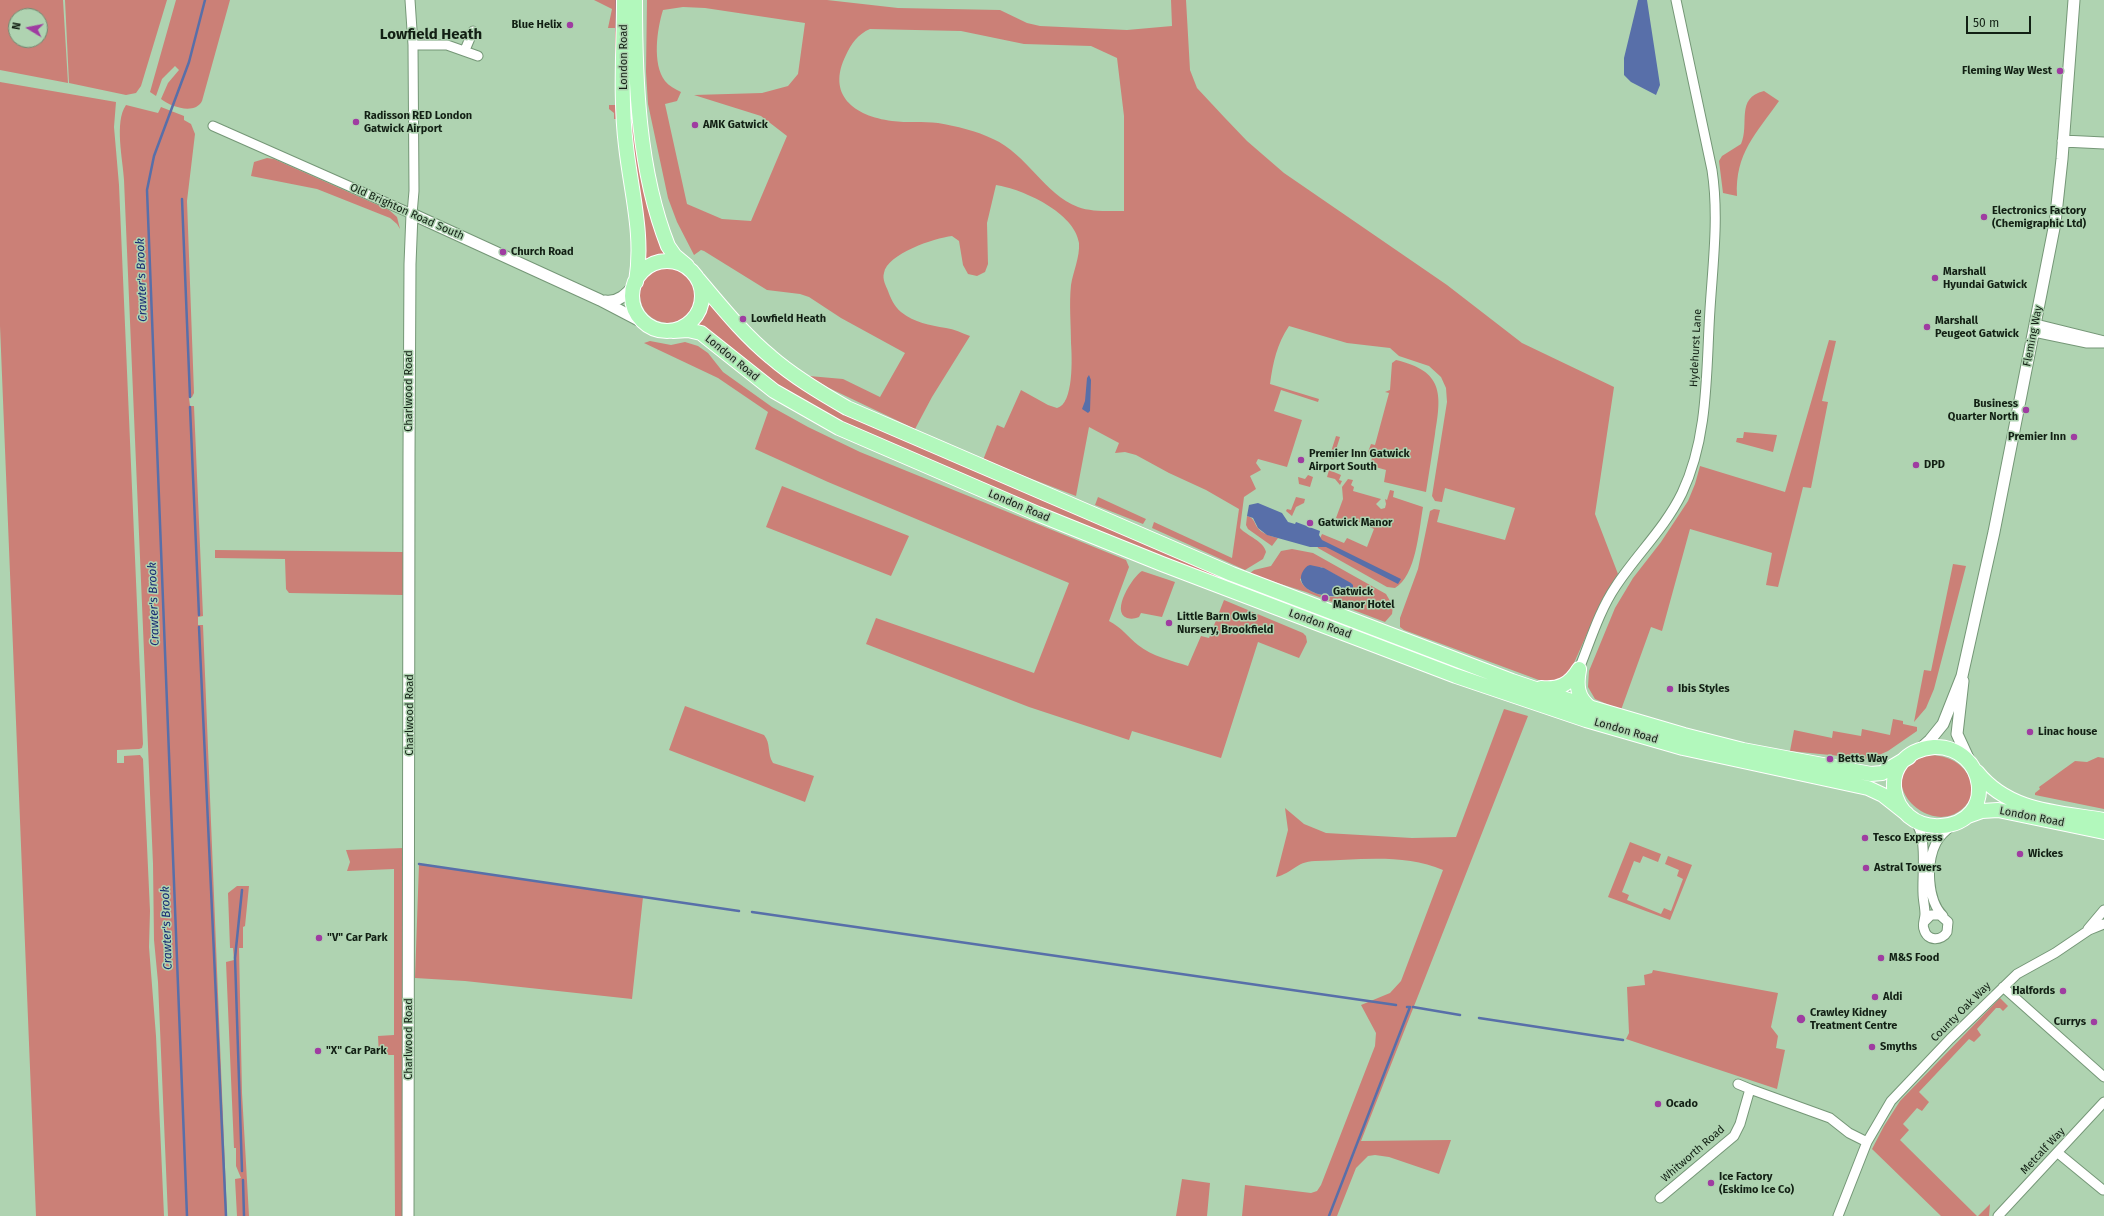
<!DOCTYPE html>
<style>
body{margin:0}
#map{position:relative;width:2104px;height:1216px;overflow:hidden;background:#afd3b1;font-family:"Fira Sans",sans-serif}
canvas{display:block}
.north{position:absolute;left:8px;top:8px;width:40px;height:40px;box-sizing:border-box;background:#afd3b1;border:1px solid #708b72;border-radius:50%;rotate:280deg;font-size:11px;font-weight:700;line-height:16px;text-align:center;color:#122014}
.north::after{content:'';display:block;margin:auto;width:14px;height:18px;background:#9f3ca1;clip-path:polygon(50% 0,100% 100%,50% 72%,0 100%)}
.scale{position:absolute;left:1966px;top:16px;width:65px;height:18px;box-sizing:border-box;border:2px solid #122014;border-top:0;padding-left:5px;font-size:12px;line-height:14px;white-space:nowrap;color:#122014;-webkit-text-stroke:3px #afd3b1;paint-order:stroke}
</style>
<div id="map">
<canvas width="2104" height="1216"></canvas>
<div class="north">N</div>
<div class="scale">50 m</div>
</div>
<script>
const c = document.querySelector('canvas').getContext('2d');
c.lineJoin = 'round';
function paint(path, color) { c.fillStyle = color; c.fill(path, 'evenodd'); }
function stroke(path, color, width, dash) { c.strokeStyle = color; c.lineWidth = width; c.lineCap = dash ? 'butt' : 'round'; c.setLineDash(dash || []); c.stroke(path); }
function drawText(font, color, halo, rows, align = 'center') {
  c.font = font + ' "Fira Sans",sans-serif'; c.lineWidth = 3; c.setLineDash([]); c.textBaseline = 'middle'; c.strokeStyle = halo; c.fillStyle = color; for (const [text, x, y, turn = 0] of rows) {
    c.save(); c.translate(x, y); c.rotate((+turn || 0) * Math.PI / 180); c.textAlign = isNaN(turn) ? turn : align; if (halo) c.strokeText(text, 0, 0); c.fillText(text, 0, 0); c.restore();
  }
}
const green = new Path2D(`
 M0,0h63l5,83 -68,-13zM16,16h24v24h-24z
 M65,0h102l-26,86 -5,7 -10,2 -57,-12z
 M176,0h54l-28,101c-7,14 -31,6 -41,-2l7,-16 11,-13 -4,-4 -13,13 -6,17 -6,-4z
 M594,0h25l2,119h-7v-6l-5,-4v-4h6v-77h-7l4,-19z
 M647,0h180l71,8 102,2 27,13 13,3 87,4 45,-4 -1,-26h15l4,70 7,18 28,30 22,23 37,32 163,112 75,58 92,44 -19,127 23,60 -16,26 -32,72 -8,8 -15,3 -143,-53 -4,-3v-9l18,-49 12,-58 4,-2 6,1 -3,12 68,18 10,-32 -70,-20 -3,14 -7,-1 -3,-5 15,-94 -1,-14 -5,-11 -12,-11 -30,-10 -9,-8 -43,-5 -58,-17c-12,18 -16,36 -19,58l49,15 -1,3 -37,-12 -7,21 28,9 -15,47 -29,-8 -2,4 5,7 -11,6 6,13 -12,8 -4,31c7,8 24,13 26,24l-3,7 -18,11 -93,-42 2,-6 78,36 7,-49 -33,-19 -37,-17 -33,-18 -11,-3 -10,1 4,-10 -30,-16 -13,69 -93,-36 14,-35 7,3 17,-38 27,15 9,3c17,-4 15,-51 14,-65 0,-19 -2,-39 0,-58 2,-13 9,-28 8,-42 -4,-30 -56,-54 -83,-58l-9,38 1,41 -3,8 -8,4 -9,-2 -5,-9 -4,-24 -7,-5c-18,2 -65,18 -68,37 -2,6 2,13 4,18 3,8 6,15 13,21 14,11 28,13 45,16 8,1 16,5 24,8l-38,61 -17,32 -86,-41 -20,-12 34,3 37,18 25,-44 -64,-35 -32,-21 -9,-3 -33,-4 -63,-39 -3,-1 -7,5 -17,-33 -9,-24 -20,-94 -2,-32zM683,7l22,1 100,15 -7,51 -10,12 -26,7 -68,2 67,21 26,20 -36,85 -29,-2 -35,-15 -22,-100 12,-3 4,-9c-6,-3 -12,-6 -16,-11 -13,-17 -8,-52 -2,-71zM870,29l91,2 63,13 67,2 26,12 7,58v95c-14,0 -33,1 -46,-4 -34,-13 -51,-53 -85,-68 -16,-8 -37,-13 -55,-16 -15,-2 -31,0 -46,-2 -38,-5 -66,-26 -46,-66 5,-11 12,-21 24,-26z
 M0,82l116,20 -2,25 5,58 24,559 -1,4 -3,1 -22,1v13h7v-7l16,-1 3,4 7,152 -1,36 7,89 8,180h-128l-36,-890z
 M1764,91l15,10c-23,33 -44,52 -42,95l-14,-3 -4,-32 3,-5 19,-12c9,-20 -6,-46 23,-53z
 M631,95l35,159 -20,8 -14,-118z
 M126,105l32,8 3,-6 23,9v4l7,4 4,10 -8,67 7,192 -2,4 -3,1 1,8h4l9,210 -5,1v8h5l24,591h-59l-10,-234 -4,-42 -1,-76 -29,-684c-1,-20 -10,-58 2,-75z
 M267,158l7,1 115,51 8,7 3,12 -3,-5 -7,-6 -73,-29 -66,-13 3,-14z
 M640 295a28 28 0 1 1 56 0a28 28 0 1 1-56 0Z
 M709,303l102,89 749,310 -102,-31 -370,-143 -248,-106 -55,-29 -88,-67z
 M1829,340l7,1 -14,60 6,1 -17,86 -8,-1 -25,100 -12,-2 6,-32 -82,-24 -28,102 -11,-4 -30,83 -26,-11 -7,-12 1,-16 26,-63 18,-30 28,-36 27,-41 7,-17 5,-18 85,26z
 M650,341l21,4 14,-3 13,4 10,7 15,19 49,35 36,20 52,25 266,108 3,7 -20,54c12,6 19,16 29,24 13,11 35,16 50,21l13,-30 8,2 15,-38 79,33 3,3 1,6 -8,16 -41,-16 -37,116 -89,-27 -3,9 -100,-33 -163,-63 10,-26 158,55 35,-90 -241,-101 -73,-33 13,-37 -50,-34 -74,-35z
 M1396,360c47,11 46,33 39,74 -3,20 -6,39 -9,58l-42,-10 2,-12 -14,-4 1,-4h-2l2,-9 -5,-1 3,-8 4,1 14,-52 -4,-1 5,-2 2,-27z
 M1744,432l33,3 -4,17 -37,-10 1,-4h6z
 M1336,436l4,1 -7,22 -4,-1z
 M1329,470l12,5 -2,5 3,1 -2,4 -5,-6 -8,-2z
 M1308,475l5,2 -3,10 -11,-3 -1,-7 7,2z
 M1348,479l5,1 -2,5 3,2 -1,4 28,8 -5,5 5,5 4,-1 1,-4 -1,-5 2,1 3,-10 4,1 -1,6 30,10c-4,23 -7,69 -28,81l-8,-1 -69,-39 -1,-3 5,-11 22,9 3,-5 20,9 7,-18 -19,-9 -4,7 -15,-9 7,-19 -1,-12z
 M782,486l127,50 -18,40 -125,-49z
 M1098,497l48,22 -3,5 -48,-19z
 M1296,497l9,2 -1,4 -8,4 -4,9 -6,-5 1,-2 4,1z
 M1247,516c7,2 7,6 10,11 5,7 14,9 21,11l-6,8 -24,-17 -2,-4z
 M1292,549l21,4 73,41 7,12 -1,8 -7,8 -79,-30 -57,-18 5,-4 17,-4 10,-15zM1321,567l31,17v7c-11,12 -48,4 -52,-12z
 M215,550l188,2v43l-114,-2 -3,-4 -1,-30 -70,-1z
 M1953,564l13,2 -32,123 -8,19 -12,14 10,-52 7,1z
 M1142,571l33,11 -13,35 -21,-4 -2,4c-5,2 -8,2 -12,1 -17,-6 6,-42 15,-47z
 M685,706l79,29c7,8 3,19 9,28l41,13 -9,26 -136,-52z
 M1504,709l24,7 -167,425 90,-1 -12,34 -50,-17 -14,-2 -7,1 -12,12 -19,48h-95l3,-31 66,8 6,-2 4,-6 54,-139 1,-13 -15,-28 29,-12 11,-12 42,-111c-39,-17 -86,-10 -128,-9 -20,1 -22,12 -39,16l12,-47 -3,-22 19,16 22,9 86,5 44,-1z
 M1893,719l10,2v3l14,3v4l-29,20 -18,8 -80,-8 4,-21 38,8 1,-7 28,5 1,-7 28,6z
 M1929,755c25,0 45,15 43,41 -30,58 -113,-21 -43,-41z
 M2098,757l6,1v51l-69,-14v-2l5,-4 -1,-2 36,-26 12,1z
 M1630,842l31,12 -3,8 -15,-6 -3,7 -6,-2 -12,31 7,3 -2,5 34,14 3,-6 7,3 12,-32 -6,-3 2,-6 -14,-6 3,-8 24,9 -22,55 -62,-23z
 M404,848l-2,201 3,167h-10l-1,-161h-15l-1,-19 16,-1v-166l-47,2 3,-9 -4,-12z
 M419,864l224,33 -11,102 -167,-18 -50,-3z
 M237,886h12l-4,40 -2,1v21h-4l3,145 7,123h-12l-2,-37 6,-1 -5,-12v-18h-2l-8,-186 8,-2 -1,-12h-3l-2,-55z
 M1653,970l125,23 -7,34 7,9 -2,12 9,2 -8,39 -151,-50 3,-6 -2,-46 18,-2 -1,-10 8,-2z
 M2000,998l8,8 -5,5 -3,-3h-4l-19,21 4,6 -7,7 -5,-3 -50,53 10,10 -7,9 -5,-3 -14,16 6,6 -9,10 77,76h-36l-69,-67 12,-23 16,-25z
 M1182,1179l28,4 -3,33h-31z
 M1990,1204l-1,12h-11z`);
const water = new Path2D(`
 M1638,0h9l13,85 -4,10 -25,-13 -7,-7v-17z
 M1089,375l2,5 -1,31 -2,2 -6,-4 3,-8 2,-23z
 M1258,503l24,10 6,9 7,2 1,-2 24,9 -1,4 3,5 79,39 -3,5 -72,-37h-16l-43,-12 -9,-7 -5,-10 -6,-2 2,-11z
 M1310,565l14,3 27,15 2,2v4c-11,15 -60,5 -51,-16 2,-4 4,-7 8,-8z`);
const stream = new Path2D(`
 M617,31v-31
 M182,199l8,198
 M190,407l9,208
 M199,627l27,589
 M419,864l320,47
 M242,890l-7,68 7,213
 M752,912l644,93
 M1413,1007l47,8
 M1479,1018l144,22
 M243,1180l1,36
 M187,1216l-40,-1026 7,-34 35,-94 16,-62
 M1329,1216l81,-209h-3`);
const minor = new Path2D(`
 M413,45h34l31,11
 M465,50l8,-19
 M213,126l199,88 2,-23 -1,-146 -3,-45
 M2036,324l68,17
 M2034,332l53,11h17
 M1579,669c11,-27 20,-58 37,-83 21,-32 49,-58 66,-93 27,-57 24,-123 28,-184 3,-47 9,-93 2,-139l-36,-170
 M1914,820c14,15 8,53 9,73 0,7 2,14 2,21 0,5 -3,11 -1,15 3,13 18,12 23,3l1,-10 -8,-7h-9l-7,7
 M1943,916c-16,-16 -17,-53 -7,-73 4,-8 10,-13 17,-18
 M2088,929l16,-19
 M2003,987l101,90
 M1738,1084l12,5
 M2058,1153l45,37
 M1660,1198l74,-62 6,-12 10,-35 80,29 19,15 18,9
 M1838,1216l29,-74 24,-41 59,-62 67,-65 38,-21 34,-23 15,-6
 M1998,1216l106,-114`);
const tertiary = new Path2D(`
 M2063,141l41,2
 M605,301c13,2 22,-7 30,-17
 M1963,681l-6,53 12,26
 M1919,750l11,-10 13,-16 19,-48 32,-144 61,-309 7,-64 12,-159
 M408,1216l1,-760 1,-192 2,-50 188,86 44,23`);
const primary = new Path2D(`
 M624,0c0,48 -4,98 2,146 5,46 18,89 10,136
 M635,0c0,80 3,170 33,246l7,10 12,10
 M632 296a35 35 0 1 1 70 0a35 35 0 1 1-70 0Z
 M698,279c23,27 45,55 73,78 23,20 50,36 76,51l385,166 280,107 80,27 92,27 59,15 128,24 11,-1 27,-16
 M673,331l15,-1 13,3 73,58 65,37 199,86 124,50 294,112 130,44 97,28 185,40 15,7 24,19
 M1579,670c-3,15 -2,28 12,38
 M1541,688c18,2 29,-4 38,-19
 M1934,747c53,-1 64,75 7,79 -53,4 -69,-73 -7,-79z
 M1977,772c32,40 80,40 127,48
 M1968,816l14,-5 16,-1 106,22`);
const markers = [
 [570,25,4,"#9f3ca1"],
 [2060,71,4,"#9f3ca1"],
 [356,122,4,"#9f3ca1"],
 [695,125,4,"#9f3ca1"],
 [1984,217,4,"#9f3ca1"],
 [503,252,4,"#9f3ca1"],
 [1935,278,4,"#9f3ca1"],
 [743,319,4,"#9f3ca1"],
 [1927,327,4,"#9f3ca1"],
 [2026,410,4,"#9f3ca1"],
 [2074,437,4,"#9f3ca1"],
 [1301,460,4,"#9f3ca1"],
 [1916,465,4,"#9f3ca1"],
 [1310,523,4,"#9f3ca1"],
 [1325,598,4,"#9f3ca1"],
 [1169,623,4,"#9f3ca1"],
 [1670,689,4,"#9f3ca1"],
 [2030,732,4,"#9f3ca1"],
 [1830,759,4,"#9f3ca1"],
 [1865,838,4,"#9f3ca1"],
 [2020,854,4,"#9f3ca1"],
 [1866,868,4,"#9f3ca1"],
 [319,938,4,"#9f3ca1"],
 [1881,958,4,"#9f3ca1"],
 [2063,991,4,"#9f3ca1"],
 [1875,997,4,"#9f3ca1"],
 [1801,1019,5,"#9f3ca1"],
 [2094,1022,4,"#9f3ca1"],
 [1872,1047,4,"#9f3ca1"],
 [318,1051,4,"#9f3ca1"],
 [1658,1104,4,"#9f3ca1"],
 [1711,1183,4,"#9f3ca1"]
];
const poiNames = [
 ["Blue Helix",562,25,"right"],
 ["Fleming Way West",2052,71,"right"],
 ["Radisson RED London",364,116],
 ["Gatwick Airport",364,129],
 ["AMK Gatwick",703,125],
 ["Electronics Factory",1992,211],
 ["(Chemigraphic Ltd)",1992,224],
 ["Church Road",511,252],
 ["Marshall",1943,272],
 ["Hyundai Gatwick",1943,285],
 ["Lowfield Heath",751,319],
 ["Marshall",1935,321],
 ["Peugeot Gatwick",1935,334],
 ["Business",2018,404,"right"],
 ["Quarter North",2018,417,"right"],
 ["Premier Inn",2066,437,"right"],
 ["Premier Inn Gatwick",1309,454],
 ["Airport South",1309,467],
 ["DPD",1924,465],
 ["Gatwick Manor",1318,523],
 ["Gatwick",1333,592],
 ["Manor Hotel",1333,605],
 ["Little Barn Owls",1177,617],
 ["Nursery, Brookfield",1177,630],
 ["Ibis Styles",1678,689],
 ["Linac house",2038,732],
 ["Betts Way",1838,759],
 ["Tesco Express",1873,838],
 ["Wickes",2028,854],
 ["Astral Towers",1874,868],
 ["\"V\" Car Park",327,938],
 ["M&S Food",1889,958],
 ["Halfords",2055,991,"right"],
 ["Aldi",1883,997],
 ["Crawley Kidney",1810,1013],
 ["Treatment Centre",1810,1026],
 ["Currys",2086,1022,"right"],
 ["Smyths",1880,1047],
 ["\"X\" Car Park",326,1051],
 ["Ocado",1666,1104],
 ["Ice Factory",1719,1177],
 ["(Eskimo Ice Co)",1719,1190]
];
const streetNames = [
 ["London Road",624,57,-90],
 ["Old Brighton Road South",407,212,24],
 ["Fleming Way",2033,336,-79],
 ["Hydehurst Lane",1696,348,-87],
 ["London Road",732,358,39],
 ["Charlwood Road",409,391,-90],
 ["London Road",1019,506,23],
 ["London Road",1320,624,20],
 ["Charlwood Road",410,715,-90],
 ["London Road",1626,731,16],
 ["London Road",2032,817,11],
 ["County Oak Way",1961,1012,-45],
 ["Charlwood Road",409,1039,-90],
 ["Metcalf Way",2043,1151,-47],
 ["Whitworth Road",1693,1154,-41]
];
const waterNames = [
 ["Crawter's Brook",142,280,-92],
 ["Crawter's Brook",154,604,-92],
 ["Crawter's Brook",167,928,-92]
];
const districtNames = [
 ["Lowfield Heath",431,35]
];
paint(green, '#cb8077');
paint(water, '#586fa9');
stroke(stream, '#586fa9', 2.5);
stroke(minor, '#759777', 11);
stroke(tertiary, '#759777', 13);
stroke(primary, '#fff', 16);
stroke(minor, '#fff', 9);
stroke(tertiary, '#fff', 11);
stroke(primary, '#b2f8bc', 14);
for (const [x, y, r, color] of markers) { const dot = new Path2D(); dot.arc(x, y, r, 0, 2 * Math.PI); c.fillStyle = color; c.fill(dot); stroke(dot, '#afd3b1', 1.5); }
drawText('bold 11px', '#122014', '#afd3b1', poiNames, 'left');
drawText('11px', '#122014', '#afd3b1', streetNames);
drawText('italic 12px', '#172b73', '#afd3b1', waterNames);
drawText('bold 15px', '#122014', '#afd3b1', districtNames);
</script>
